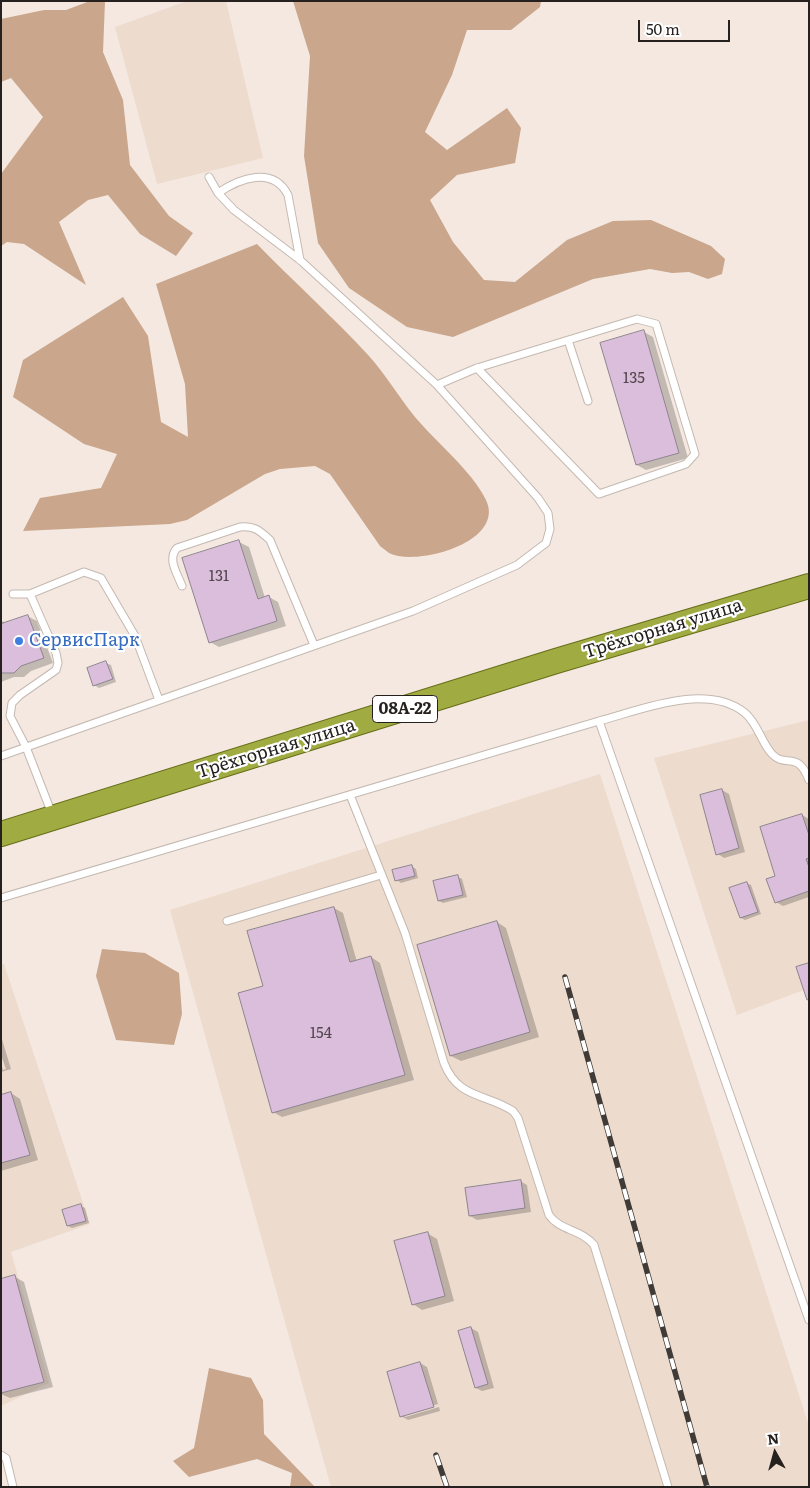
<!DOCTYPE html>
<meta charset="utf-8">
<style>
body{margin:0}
#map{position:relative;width:810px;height:1488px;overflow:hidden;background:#f4e8e0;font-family:Literata,serif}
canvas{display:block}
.frame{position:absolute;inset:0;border:2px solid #26211e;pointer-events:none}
.north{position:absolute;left:750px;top:1428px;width:50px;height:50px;-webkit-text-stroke:4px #fff;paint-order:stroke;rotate:353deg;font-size:14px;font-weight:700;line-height:20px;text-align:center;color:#26211e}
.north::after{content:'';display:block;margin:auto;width:18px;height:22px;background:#26211e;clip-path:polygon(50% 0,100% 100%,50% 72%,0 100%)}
.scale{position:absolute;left:638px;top:20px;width:92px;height:22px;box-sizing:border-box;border:2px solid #26211e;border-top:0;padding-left:6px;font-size:15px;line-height:18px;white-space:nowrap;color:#26211e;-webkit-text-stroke:4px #fff;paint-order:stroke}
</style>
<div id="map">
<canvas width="810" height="1488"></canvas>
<div class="frame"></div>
<div class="north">N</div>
<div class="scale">50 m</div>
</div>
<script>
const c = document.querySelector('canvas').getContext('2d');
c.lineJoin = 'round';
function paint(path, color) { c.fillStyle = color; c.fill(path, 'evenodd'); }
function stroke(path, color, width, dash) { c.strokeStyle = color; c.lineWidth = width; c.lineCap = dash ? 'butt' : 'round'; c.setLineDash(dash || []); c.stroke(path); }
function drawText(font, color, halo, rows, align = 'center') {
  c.font = font + ' Literata,serif'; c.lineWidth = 4.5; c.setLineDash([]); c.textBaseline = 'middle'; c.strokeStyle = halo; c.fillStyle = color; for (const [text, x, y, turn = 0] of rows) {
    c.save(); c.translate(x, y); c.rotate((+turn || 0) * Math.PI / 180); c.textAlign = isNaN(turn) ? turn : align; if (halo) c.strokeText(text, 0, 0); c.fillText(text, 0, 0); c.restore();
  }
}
const built = new Path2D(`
 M187,1h39l37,157 -106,26 -42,-157z
 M809,720v268l-72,27 -83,-257z
 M600,774l209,652v61h-478l-161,-577z
 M1,964h3l86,260 -79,28 38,131 -48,23z`);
const forest = new Path2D(`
 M90,1h15l-2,51 20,48 7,65 39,51 24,17 -17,23 -36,-22 -32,-39 -20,5 -29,22 27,63 -62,-41 -17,-2 -6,4v-72l42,-57 -32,-39 -10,4v-63l43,-9h22z
 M293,1h248l-1,6 -29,23h-44l-15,45 -27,57 22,18 60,-42 14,20 -6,35 -58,12 -27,25 23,42 31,38 31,2 52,-42 46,-19 38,-1 60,26 14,13 -3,15 -14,5 -19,-7 -17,1 -22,-4 -57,10 -140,58 -46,-10 -58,-39 -31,-45 -14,-87 6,-100z
 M257,244c37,38 77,74 112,112 17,19 30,41 46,61 20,24 58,55 71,83 20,42 -69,67 -97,53 -3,-2 -6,-5 -9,-7l-50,-72 -15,-8 -35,3 -15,5 -78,46 -17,4 -147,7 17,-33 61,-10 16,-34 -33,-10 -71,-47 10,-37 100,-63 25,39 13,86 27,15 -3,-53 -29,-100z
 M102,949l43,4 34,20 3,41 -8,31 -58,-5 -20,-64z
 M209,1368l42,10 12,22 1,34 51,53h-25l2,-14 -35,-14 -68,18 -16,-16 21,-13z`);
const shadow = new Path2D(`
 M644,332l9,5 35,121 -42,12 -9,-5z
 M239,542l10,5 16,51 4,-1 9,5 8,24 -67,21 -9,-5z
 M27,616l10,5 16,42 -22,8 -7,6h-10l-13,5v-61l6,2z
 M106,663l5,2 5,17 -17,6 -5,-3z
 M722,790l7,4 16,58 -21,6 -6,-4z
 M802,815l7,4v78l-26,9 -7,-4 1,-26z
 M411,866l5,3 2,9 -17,5 -4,-3z
 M458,877l4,2 5,18 -24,6 -4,-2z
 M746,883l5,2 10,29 -16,6 -4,-2z
 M334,908l9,5 14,49 14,-5 9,6 34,117 -132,37 -9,-5 -9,-125z
 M497,922l9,6 33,109 -78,24 -10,-5z
 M1,1036l10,33 -10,3v-8l2,6 3,-1 -5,-14z
 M11,1093l9,6 18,61 -37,11v-75z
 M520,1181l7,4 4,27 -54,8 -7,-4z
 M81,1206l4,2 4,15 -17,5 -4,-2z
 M427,1233l10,6 17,62 -32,9 -9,-6z
 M15,1277l9,5 29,105 -43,11 -9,-4v-114z
 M471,1328l7,4 16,56 -12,3 -6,-3z
 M420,1363l7,4 11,37 -33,10v3l34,-10 1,4 -32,9 -7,-4z`);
const building = new Path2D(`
 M644,330l35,123 -43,12 -36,-122z
 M239,540l19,59 11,-4 8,26 -68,22 -27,-85z
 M28,615l16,43 -23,8 -7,7h-13v-49z
 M106,661l7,18 -20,7 -6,-18z
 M722,789l17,59 -23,7 -16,-60z
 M802,814l7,21v23l-3,1 3,8v24l-34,12 -9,-24 9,-3 -15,-49z
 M412,865l3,11 -20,5 -3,-11z
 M458,875l5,20 -25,6 -5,-20z
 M747,882l11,30 -18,6 -11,-30z
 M334,907l16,55 21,-6 34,119 -133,38 -34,-120 25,-7 -16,-55z
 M497,921l33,111 -80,24 -33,-111z
 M809,963v36l-2,1 -11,-33z
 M11,1092l19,63 -29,8v-68z
 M521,1180l4,28 -56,8 -4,-28z
 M81,1204l5,17 -19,5 -5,-16z
 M428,1232l17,64 -33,9 -18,-64z
 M15,1275l29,107 -43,11v-114z
 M471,1327l17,57 -13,4 -17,-57z
 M420,1362l14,45 -34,10 -13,-45z`);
const service = new Path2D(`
 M218,193c22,-15 55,-27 70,2l12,65
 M568,340l20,61
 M437,385l40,-17 160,-49 19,5 39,130 -9,10 -87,30 -122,-126
 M182,586c-5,-13 -15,-27 -5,-38l63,-21c14,-2 20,4 30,13l44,105
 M13,594h17l26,59 2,10 -2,7 -36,25 -8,8 -2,13 16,31 26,67
 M30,594l54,-22 17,6 34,58 24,64
 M599,721l210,599
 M1,756l412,-145 104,-46 29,-22 4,-14 -2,-16 -10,-15 -101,-113 -137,-125 -66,-50 -16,-17 -9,-16
 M350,795l55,138 39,130c14,36 41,30 69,48l5,7 31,97c11,16 32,14 45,30l74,242
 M1,898l598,-177c42,-11 107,-39 146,-8 13,11 16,29 27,41 14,15 25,-5 37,26
 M227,921l154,-46
 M1,1455l5,3 7,29`);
const trunk = new Path2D(`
 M1,834l555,-173 253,-75`);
const rail = new Path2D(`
 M565,977l142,510
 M436,1455l11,32`);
const markers = [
 [19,641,5,"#3f7fe0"]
];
const numberNames = [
 ["135",634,379],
 ["131",219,577],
 ["154",321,1034]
];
const shields = [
 [405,709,65]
];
const shieldNames = [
 ["08А-22",405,709]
];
const streetNames = [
 ["Трёхгорная улица",663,629,-17],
 ["Трёхгорная улица",276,749,-17]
];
const shopNames = [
 ["СервисПарк",29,641]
];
paint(built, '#eddbce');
paint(forest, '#c9a68c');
paint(shadow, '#0003');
paint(building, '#dbbddc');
stroke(building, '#8d858e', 1);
stroke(service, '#c4b9b1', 9);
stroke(trunk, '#666d17', 26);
stroke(service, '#fff', 7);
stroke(trunk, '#a0ab42', 24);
stroke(rail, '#413b37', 5.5);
stroke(rail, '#fff', 4, [11]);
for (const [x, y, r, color] of markers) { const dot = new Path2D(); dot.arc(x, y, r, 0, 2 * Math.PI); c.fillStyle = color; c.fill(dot); stroke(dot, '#fff', 2); }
drawText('15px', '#53484e', null, numberNames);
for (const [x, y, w] of shields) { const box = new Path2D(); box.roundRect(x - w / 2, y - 13.5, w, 27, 4); c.fillStyle = '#fff'; c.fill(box); stroke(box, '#26211e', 1); }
drawText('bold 16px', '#26211e', null, shieldNames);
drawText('18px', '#26211e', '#fff', streetNames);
drawText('18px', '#366cbe', '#fff', shopNames, 'left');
</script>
